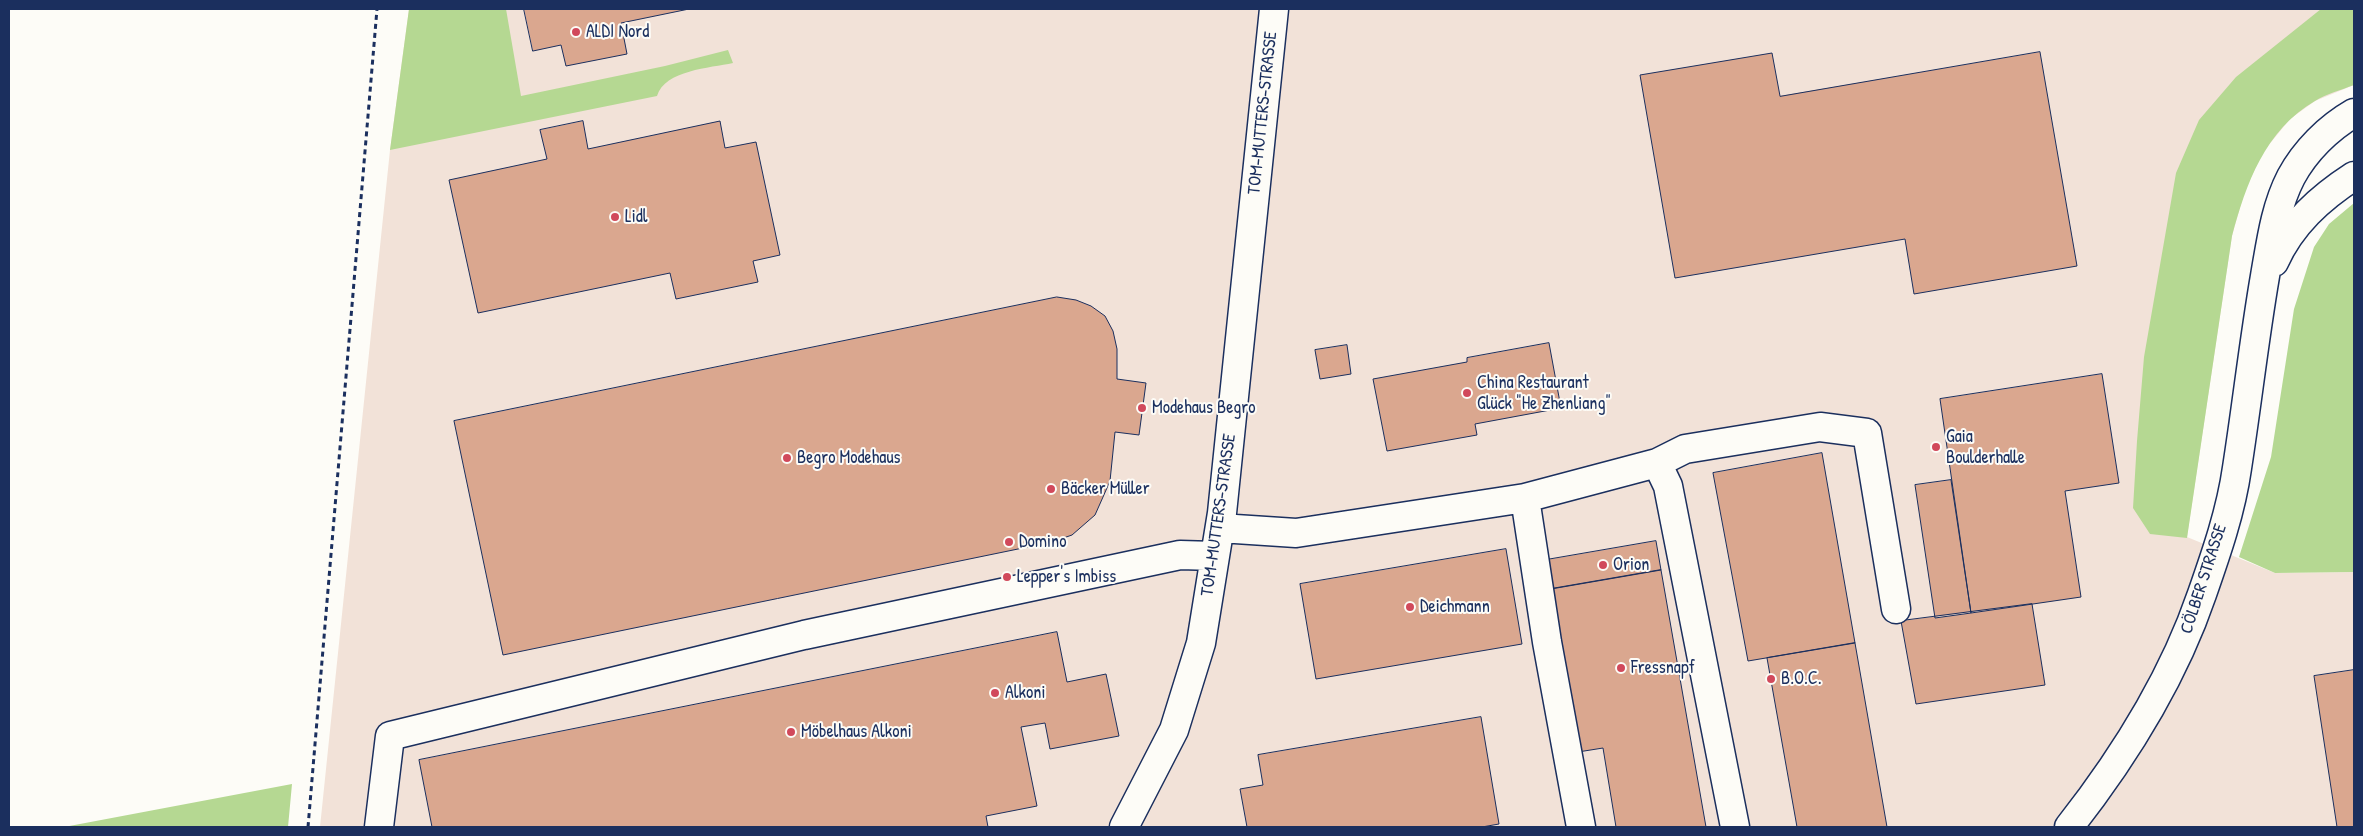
<!DOCTYPE html>
<meta charset="utf-8">
<style>
body{margin:0}
#map{position:relative;width:2363px;height:836px;overflow:hidden;background:#fdfcf7;font-family:"Patrick Hand",sans-serif}
canvas{display:block}
.frame{position:absolute;inset:0;border:10px solid #1b2f5e;pointer-events:none}
</style>
<div id="map">
<canvas width="2363" height="836"></canvas>
<div class="frame"></div>
</div>
<script>
const c = document.querySelector('canvas').getContext('2d');
c.lineJoin = 'round';
function paint(path, color) { c.fillStyle = color; c.fill(path, 'evenodd'); }
function stroke(path, color, width, dash) { c.strokeStyle = color; c.lineWidth = width; c.lineCap = dash ? 'butt' : 'round'; c.setLineDash(dash || []); c.stroke(path); }
function drawText(font, color, halo, rows, align = 'center') {
  c.font = font + ' "Patrick Hand",sans-serif'; c.lineWidth = 4; c.setLineDash([]); c.textBaseline = 'middle'; c.strokeStyle = halo; c.fillStyle = color; for (const [text, x, y, turn = 0] of rows) {
    c.save(); c.translate(x, y); c.rotate((+turn || 0) * Math.PI / 180); c.textAlign = isNaN(turn) ? turn : align; if (halo) c.strokeText(text, 0, 0); c.fillText(text, 0, 0); c.restore();
  }
}
const built = new Path2D(`
 M409,9h1917l28,76 -39,16 -25,18 -27,33 -18,38 -13,46 -45,301 88,36 79,-1v255h-2034l70,-677z`);
const green = new Path2D(`
 M409,9h97l15,87 144,-30 63,-16 5,13c-23,5 -68,7 -76,33l-267,54z
 M2321,9h33v76c-13,5 -28,9 -39,16 -50,29 -69,83 -83,135l-45,302 -37,-4 -17,-26 4,-67 7,-84 32,-184 23,-53 37,-43z
 M2354,203v369l-79,1 -36,-16 32,-100 23,-148 20,-62 15,-23z
 M292,784l-4,43h-224z`);
const building = new Path2D(`
 M524,9h165l-68,14 6,31 -61,12 -5,-21 -28,6z
 M2040,52l37,214 -163,28 -9,-55 -230,39 -35,-203 132,-22 8,43z
 M583,121l5,28 132,-28 5,27 31,-6 24,113 -27,6 5,21 -82,17 -6,-26 -192,40 -29,-133 98,-21 -7,-29z
 M1057,297l19,3 15,6 14,10 8,15 4,18v30l29,4 -7,52 -24,-3 -5,49 -7,16 -8,18 -23,20 -20,7 -549,113 -49,-234z
 M1549,343l12,65 -86,16 2,11 -90,16 -14,-72 94,-17v-4z
 M1347,345l4,29 -31,5 -5,-29z
 M2102,374l17,109 -54,8 16,106 -110,16 -31,-214z
 M1822,453l33,190 -107,18 -35,-188z
 M1951,480l20,133 -36,5 -20,-133z
 M1656,541l5,29 -110,19 -5,-29z
 M1506,549l16,95 -206,35 -16,-95z
 M1661,570l45,257h-90l-13,-79 -25,4 -27,-163z
 M2032,604l13,81 -129,19 -15,-83z
 M1057,632l10,50 39,-8 13,62 -69,13 -5,-26 -24,4 16,79 -51,10 2,11h-556l-13,-67z
 M1855,643l32,184h-90l-30,-169z
 M2354,670v157h-17l-23,-151z
 M1481,717l18,107 -17,3h-235l-7,-38 23,-4 -5,-30z`);
const path = new Path2D(`
 M308,827l69,-818`);
const minor = new Path2D(`
 M2274,262c17,-38 46,-64 80,-86
 M1657,463l11,23 67,341
 M1525,498l22,144 34,185
 M1220,528l76,5 229,-35 132,-35 28,-14 135,-22 47,6 29,176
 M379,827l11,-91 414,-101 376,-80 35,1
 M1124,827l50,-97 27,-87 21,-130 52,-504
 M2069,827c55,-70 104,-148 133,-233 14,-40 29,-83 35,-126 10,-64 17,-128 28,-192 6,-34 10,-68 26,-99 14,-26 37,-49 63,-64`);
const markers = [
 [576,32,5,"#d1495b"],
 [615,217,5,"#d1495b"],
 [1467,393,5,"#d1495b"],
 [1142,408,5,"#d1495b"],
 [1936,447,5,"#d1495b"],
 [787,458,5,"#d1495b"],
 [1051,489,5,"#d1495b"],
 [1009,542,5,"#d1495b"],
 [1603,565,5,"#d1495b"],
 [1007,577,5,"#d1495b"],
 [1410,607,5,"#d1495b"],
 [1621,668,5,"#d1495b"],
 [1771,679,5,"#d1495b"],
 [995,693,5,"#d1495b"],
 [791,732,5,"#d1495b"]
];
const poiNames = [
 ["ALDI Nord",586,32],
 ["Lidl",625,217],
 ["China Restaurant",1477,383],
 ["Glück \"He Zhenliang\"",1477,404],
 ["Modehaus Begro",1152,408],
 ["Gaia",1946,437],
 ["Boulderhalle",1946,458],
 ["Begro Modehaus",797,458],
 ["Bäcker Müller",1061,489],
 ["Domino",1019,542],
 ["Orion",1613,565],
 ["Lepper's Imbiss",1017,577],
 ["Deichmann",1420,607],
 ["Fressnapf",1631,668],
 ["B.O.C.",1781,679],
 ["Alkoni",1005,693],
 ["Möbelhaus Alkoni",801,732]
];
const streetNames = [
 ["TOM-MUTTERS-STRASSE",1263,113,-84],
 ["TOM-MUTTERS-STRASSE",1219,515,-82],
 ["CÖLBER STRASSE",2204,579,-72]
];
paint(built, '#f2e2d8');
paint(green, '#b5d892');
paint(building, '#daa78f');
stroke(building, '#1b2f5e', 1);
stroke(minor, '#1b2f5e', 31);
stroke(path, '#1b2f5e', 3, [5, 4]);
stroke(minor, '#fdfcf7', 28);
for (const [x, y, r, color] of markers) { const dot = new Path2D(); dot.arc(x, y, r, 0, 2 * Math.PI); c.fillStyle = color; c.fill(dot); stroke(dot, '#fdfcf7', 2); }
drawText('18px', '#1b2f5e', '#fdfcf7', poiNames, 'left');
drawText('18px', '#1b2f5e', '#fdfcf7', streetNames);
</script>
